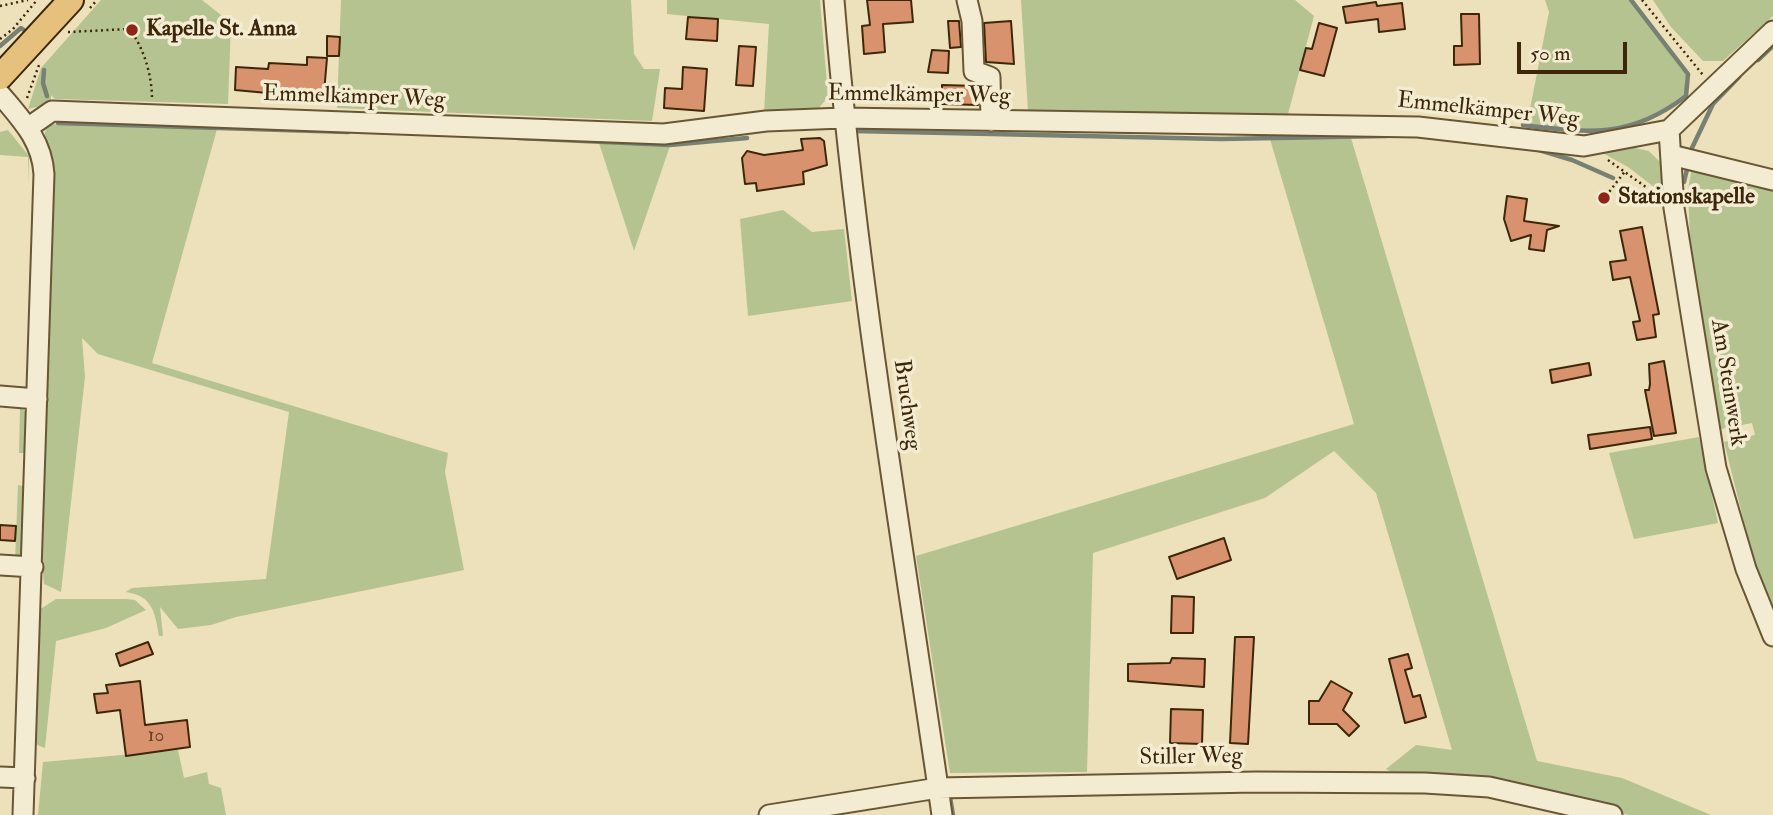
<!DOCTYPE html>
<meta charset="utf-8">
<style>
body{margin:0}
#map{position:relative;width:1773px;height:815px;overflow:hidden;background:#ece1ba;font-family:"IM FELL Double Pica",serif}
canvas{display:block}
.scale{position:absolute;left:1517px;top:42px;width:110px;height:32px;box-sizing:border-box;border:4px solid #3d2708;border-top:0;padding-left:9px;font-size:21px;line-height:24px;white-space:nowrap;color:#3d2708;-webkit-text-stroke:5px #f3ecd2;paint-order:stroke}
</style>
<div id="map">
<canvas width="1773" height="815"></canvas>
<div class="scale">50 m</div>
</div>
<script>
const c = document.querySelector('canvas').getContext('2d');
c.lineJoin = 'round';
function paint(path, color) { c.fillStyle = color; c.fill(path, 'evenodd'); }
function stroke(path, color, width, dash) { c.strokeStyle = color; c.lineWidth = width; c.lineCap = dash ? 'butt' : 'round'; c.setLineDash(dash || []); c.stroke(path); }
function drawText(font, color, halo, rows, align = 'center') {
  c.font = font + ' "IM FELL Double Pica",serif'; c.lineWidth = 7; c.setLineDash([]); c.textBaseline = 'middle'; c.strokeStyle = halo; c.fillStyle = color; for (const [text, x, y, turn = 0] of rows) {
    c.save(); c.translate(x, y); c.rotate((+turn || 0) * Math.PI / 180); c.textAlign = isNaN(turn) ? turn : align; if (halo) c.strokeText(text, 0, 0); c.fillText(text, 0, 0); c.restore();
  }
}
const green = new Path2D(`
 M101,0h101l29,23 -3,81 -173,-5 -4,-4v9l-23,5 13,-41z
 M341,0h290l3,54 10,15h16l-8,52 -315,-13z
 M667,0h153l8,97 -9,11 -55,5 5,-89 -102,-10z
 M1021,0h274l19,16 -26,98 -260,-3z
 M1545,0h85l56,74 -1,21c-53,42 -94,37 -158,29l22,-112z
 M1653,0h120v16l-50,45h-20l-32,-34z
 M47,124l170,5 -65,234 296,90 -3,19 19,98 -228,47 -25,8 -33,4 -18,-22 3,29h-4c-4,-23 -6,-40 -33,-44l6,-4 134,-9 23,-167 -191,-58 -16,-16 3,39 -24,215 -17,-8 -2,-21 -4,-5 11,-405 -5,-16z
 M8,130l21,26v28l-1,-27 -28,-2v-23z
 M1351,138l186,623 85,17 89,37h-83l-25,-8 -261,-33 51,-1 -7,-4 30,-24 36,5 -76,-257 -42,-42 -69,47 -172,55 -6,219 -137,1 -34,-217 438,-132 -84,-285z
 M599,143l71,3 -36,105z
 M1635,148l14,3 17,17v20l-3,6 -35,-27 -27,-15 1,-3z
 M1693,163l80,20v430l-19,-51 -30,-120 31,-7 -3,-12 -31,6 -31,-188 -2,-52z
 M783,210l29,22 32,-3 8,72 -104,15 -8,-97z
 M20,406l9,10 2,37h-12z
 M1699,437l19,86 -84,16 -25,-86z
 M18,485l10,2v67l-13,8z
 M56,599h71l8,1 11,10 -40,18 -50,13 -11,107 -13,-5 7,-133z
 M178,750l6,28 23,-6 2,12 12,4 5,27h-188l5,-53z`);
const stream = new Path2D(`
 M0,46l21,-18 3,2
 M1758,60l15,-14
 M44,70l-1,13 4,13
 M58,123l290,9
 M1523,125c66,8 107,14 163,-29l2,-22 -57,-74
 M854,131l367,8 166,-3
 M518,138l152,7 77,-7
 M1539,150l33,10 41,18
 M1691,150l22,-46 26,-27
 M1684,182l4,-17
 M950,797l3,18`);
const building = new Path2D(`
 M867,0h44l2,22 -30,2 2,28 -21,2 -2,-28 8,-1z
 M1376,2l1,4 25,-3 3,26 -26,3 -1,-13 -32,4 -3,-16z
 M1461,14h18l1,50 -26,1v-19h8z
 M688,17l30,2 -1,22 -31,-2z
 M948,21h11l2,26 -11,1z
 M1011,21l3,43 -28,-2 -2,-39z
 M1319,23l18,5 -13,48 -24,-6 6,-22 6,1z
 M327,36l13,1 -1,19h-12z
 M739,46l17,1 -3,39 -17,-1z
 M932,50l17,1 -1,22 -20,-1z
 M307,57l20,1 -3,35 -34,-2 -1,4 -54,-5 1,-23 32,2 1,-6 38,2z
 M683,67l24,2 -3,42 -40,-3 1,-20 17,1z
 M942,85l36,1v19l-36,-1z
 M820,138l4,3 3,24 -24,7 1,12 -47,7 -1,-8 -11,1 -3,-26 5,-7 17,4 39,-5 -2,-11z
 M1507,196l20,3 -3,22 35,5 -12,4 -3,21 -15,-2 2,-14 -20,6 -7,-22z
 M1642,227l17,87 -6,1 3,22 -19,3 -4,-18 7,-1 -10,-44 -17,3 -3,-18 16,-2 -6,-29z
 M1664,361l12,72 -22,3 -9,-46h4l1,-6 -1,-20z
 M1589,363l2,12 -39,8 -2,-13z
 M1650,427l2,12 -62,10 -2,-14z
 M0,525l16,1 -1,15 -15,-1z
 M1224,538l7,22 -54,19 -8,-22z
 M1172,596l22,1 -1,36h-22z
 M1235,637h19l-6,107 -18,-1z
 M148,642l5,12 -33,12 -4,-12z
 M1408,654l4,14 -7,2 8,27 7,-2 6,22 -21,6 -16,-64z
 M1172,658l33,1 -1,28 -76,-6v-17l42,-1z
 M140,681l5,44 42,-5 3,27 -64,9 -6,-46 -23,3 -3,-19 14,-1 -2,-8z
 M1331,681l21,12 -9,17 16,16 -10,10 -12,-12h-28v-23h10z
 M1171,709l32,1 -1,34 -32,-1z`);
const path = new Path2D(`
 M1642,0l61,75
 M0,6l28,-6
 M90,8l7,-8
 M68,32l61,-3c15,18 23,47 23,70
 M0,39l13,-10 24,-29
 M27,98l12,-33
 M1608,160l49,35
 M1606,196l20,-26`);
const minor = new Path2D(`
 M834,0c22,273 69,544 108,815
 M967,0l5,21 2,50 16,6 1,44
 M0,94c21,25 42,46 44,80l-21,641
 M29,127l23,-16 612,23 102,-13 77,-3 575,9 166,19 85,-16 104,-99
 M1669,130l5,78 42,260 30,101 27,67
 M1671,155l102,25
 M0,396l37,3
 M0,565l33,2
 M0,777l25,1
 M769,815l169,-27 318,-6 169,1 64,4 123,28`);
const major = new Path2D(`
 M0,77l71,-77`);
const markers = [
 [132,30,7,"#8f2418"],
 [1604,198,7,"#8f2418"]
];
const numberNames = [
 ["10",156,737]
];
const poiNames = [
 ["Kapelle St. Anna",146,30],
 ["Stationskapelle",1618,198]
];
const streetNames = [
 ["Emmelkämper Weg",919,96,1],
 ["Emmelkämper Weg",354,98,2],
 ["Emmelkämper Weg",1488,111,6],
 ["Am Steinwerk",1727,383,81],
 ["Bruchweg",906,405,82],
 ["Stiller Weg",1191,758,-1]
];
paint(green, '#b5c391');
stroke(stream, '#778073', 4.5);
paint(building, '#d8926d');
stroke(building, '#3d2708', 2);
stroke(minor, '#695634', 23);
stroke(major, '#3d2708', 28);
stroke(path, '#3d2708', 2.5, [2, 3.5]);
stroke(minor, '#f3ecd2', 19);
stroke(major, '#e6c07d', 24);
for (const [x, y, r, color] of markers) { const dot = new Path2D(); dot.arc(x, y, r, 0, 2 * Math.PI); c.fillStyle = color; c.fill(dot); stroke(dot, '#f3ecd2', 2.5); }
drawText('19px', '#644221', null, numberNames);
drawText('bold 23px', '#3d2708', '#f3ecd2', poiNames, 'left');
drawText('23px', '#3d2708', '#f3ecd2', streetNames);
</script>
